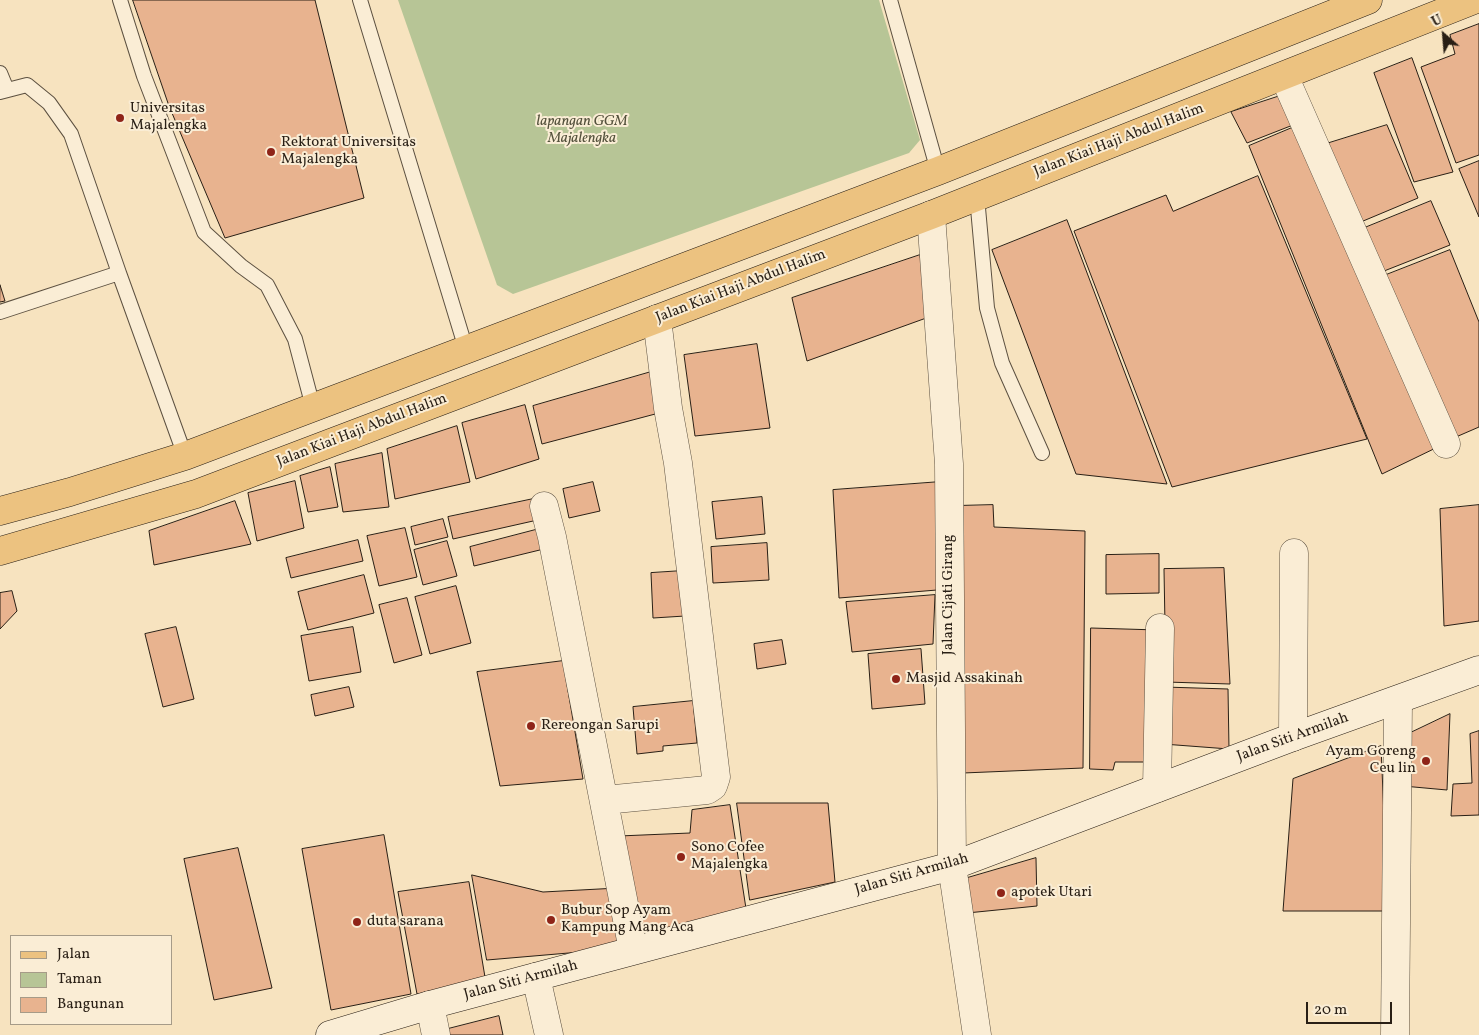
<!DOCTYPE html>
<style>
body{margin:0}
#map{position:relative;width:1479px;height:1035px;overflow:hidden;background:#f7e3bf;font-family:Vollkorn,serif}
canvas{display:block}
.legend{position:absolute;left:10px;top:935px;width:162px;height:90px;box-sizing:border-box;background:#faedd5;border:1px solid #a69b88;margin:0;padding:6px 9px;list-style:none;font-size:15px;color:#291f15}
.legend li{display:flex;align-items:center;gap:10px;height:25px}
.legend b{width:25px;border:1px solid #a69b88}
.north{position:absolute;left:1419px;top:10px;width:50px;height:50px;-webkit-text-stroke:4px #faedd5;paint-order:stroke;rotate:333deg;font-size:14px;font-weight:700;line-height:20px;text-align:center;color:#291f15}
.north::after{content:'';display:block;margin:auto;width:18px;height:22px;background:#291f15;clip-path:polygon(50% 0,100% 100%,50% 72%,0 100%)}
.scale{position:absolute;left:1306px;top:1002px;width:86px;height:22px;box-sizing:border-box;border:2px solid #291f15;border-top:0;padding-left:6px;font-size:15px;line-height:18px;white-space:nowrap;color:#291f15;-webkit-text-stroke:4px #faedd5;paint-order:stroke}
</style>
<div id="map">
<canvas width="1479" height="1035"></canvas>
<ul class="legend">
<li><b style="height:6px;background:#ecc280"></b>Jalan</li>
<li><b style="height:14px;background:#b7c596"></b>Taman</li>
<li><b style="height:14px;background:#e8b38f"></b>Bangunan</li>
</ul>
<div class="north">U</div>
<div class="scale">20 m</div>
</div>
<script>
const c = document.querySelector('canvas').getContext('2d');
c.lineJoin = 'round';
function paint(path, color) { c.fillStyle = color; c.fill(path, 'evenodd'); }
function stroke(path, color, width, dash) { c.strokeStyle = color; c.lineWidth = width; c.lineCap = dash ? 'butt' : 'round'; c.setLineDash(dash || []); c.stroke(path); }
function drawText(font, color, halo, rows, align = 'center') {
  c.font = font + ' Vollkorn,serif'; c.lineWidth = 4; c.setLineDash([]); c.textBaseline = 'middle'; c.strokeStyle = halo; c.fillStyle = color; for (const [text, x, y, turn = 0] of rows) {
    c.save(); c.translate(x, y); c.rotate((+turn || 0) * Math.PI / 180); c.textAlign = isNaN(turn) ? turn : align; if (halo) c.strokeText(text, 0, 0); c.fillText(text, 0, 0); c.restore();
  }
}
const green = new Path2D(`
 M398,0h481l41,140 -11,13 -396,141 -16,-9z`);
const building = new Path2D(`
 M133,0h182l49,198 -139,40 -56,-132z
 M1479,24v131l-23,8 -35,-96 34,-13 -5,-19z
 M1412,58l41,114 -39,10 -40,-109z
 M1280,96l13,29 -46,18 -16,-31z
 M1299,125l145,319 -62,30 -133,-328z
 M1387,125l31,73 -62,26 -30,-80z
 M1479,161v56l-20,-48z
 M1258,176l109,263 -195,48 -98,-256 92,-36 7,16z
 M1431,201l19,44 -71,28 -17,-44z
 M1067,220l100,264 -91,-10 -84,-224z
 M1450,250l29,72v105l-30,13 -68,-163z
 M920,255l9,62 -122,44 -15,-63z
 M0,285l5,16 -5,1z
 M757,344l13,84 -75,8 -11,-81z
 M651,372l8,41 -117,31 -9,-38z
 M525,405l14,54 -63,20 -14,-56z
 M457,426l13,56 -75,17 -8,-50z
 M382,453l7,54 -46,5 -8,-48z
 M330,467l8,40 -30,5 -8,-36z
 M295,481l9,47 -47,13 -9,-48z
 M593,482l7,29 -31,7 -6,-29z
 M940,482l-3,108 -98,8 -6,-108z
 M762,497l3,37 -49,5 -4,-37z
 M538,498l4,21 -89,20 -5,-22z
 M235,501l16,43 -97,21 -5,-34z
 M993,505l1,22 91,4 -2,237 -120,5 -8,-267z
 M1479,505v116l-35,5 -4,-117z
 M443,519l5,18 -33,8 -4,-18z
 M405,528l12,49 -38,9 -12,-50z
 M543,528l5,20 -74,18 -4,-19z
 M358,540l5,21 -72,17 -5,-20z
 M447,541l10,35 -34,9 -9,-35z
 M767,543l2,37 -56,3 -2,-36z
 M1159,554v39l-53,1v-39z
 M1224,568l6,116 -64,-2 -2,-113z
 M682,571l3,45 -32,2 -2,-45z
 M364,575l10,38 -66,17 -10,-38z
 M456,586l15,57 -41,11 -15,-57z
 M12,591l5,20 -17,18v-36z
 M935,595l-2,49 -81,8 -6,-50z
 M407,598l15,57 -28,8 -15,-58z
 M176,627l18,72 -31,8 -18,-73z
 M353,627l8,45 -52,9 -8,-45z
 M1091,628l67,2 -3,132h-40l-2,8 -23,-1z
 M782,640l4,24 -29,5 -3,-25z
 M921,649l4,55 -53,5 -4,-55z
 M563,661l20,118 -83,7 -23,-114z
 M349,687l5,20 -39,9 -4,-21z
 M1164,687l64,2 1,60 -66,-5z
 M693,701l4,42 -34,3v5l-26,3 -4,-47z
 M1450,714l-3,76 -44,-4 1,-50z
 M1479,731v84l-28,1 2,-32 19,-1 -2,-49z
 M1381,746l7,165h-105l10,-132z
 M737,803h91l7,79 -85,18z
 M730,805l17,110 -89,15 -22,-7 -17,-87 71,-3 2,-23z
 M384,835l27,159 -80,16 -29,-161z
 M238,848l34,140 -58,12 -30,-141z
 M1036,858l1,48 -70,7 -3,-34z
 M472,875l71,17 75,-4 9,60 -140,12z
 M469,882l17,101 -69,11 -19,-102z
 M499,1016l4,19h-58l-1,-5z`);
const lane = new Path2D(`
 M120,0l24,76 60,156 37,34 26,19 28,54 18,68
 M360,0l106,349
 M890,0l48,171
 M0,73l7,17
 M0,92l27,-7 22,18 22,31 48,139
 M977,197l10,111 15,55 40,90
 M0,312l119,-39 66,183`);
const street = new Path2D(`
 M1284,76l162,368
 M931,215l18,249 3,402 25,169
 M544,506l8,31 81,413
 M1293,737l1,-184
 M1157,788l3,-160
 M605,800l102,-10 6,-4 3,-9 -38,-314 -10,-55 -11,-89
 M536,977l13,58
 M430,1005l6,30
 M1395,1035l3,-334`);
const secondary = new Path2D(`
 M330,1035l100,-30 522,-139 341,-129 186,-67`);
const primary = new Path2D(`
 M0,511l70,-19 115,-36 753,-285 430,-171
 M0,551l196,-57 735,-279 543,-215`);
const markers = [
 [120,118,5,"#8f2418"],
 [271,152,5,"#8f2418"],
 [896,679,5,"#8f2418"],
 [531,726,5,"#8f2418"],
 [1426,761,5,"#8f2418"],
 [681,857,5,"#8f2418"],
 [1001,893,5,"#8f2418"],
 [551,920,5,"#8f2418"],
 [357,922,5,"#8f2418"]
];
const poiNames = [
 ["Universitas",130,109],
 ["Majalengka",130,126],
 ["Rektorat Universitas",281,143],
 ["Majalengka",281,160],
 ["Masjid Assakinah",906,679],
 ["Rereongan Sarupi",541,726],
 ["Ayam Goreng",1416,752,"right"],
 ["Ceu lin",1416,769,"right"],
 ["Sono Cofee",691,848],
 ["Majalengka",691,865],
 ["apotek Utari",1011,893],
 ["Bubur Sop Ayam",561,911],
 ["Kampung Mang Aca",561,928],
 ["duta sarana",367,922]
];
const parkNames = [
 ["lapangan GGM",582,122],
 ["Majalengka",582,139]
];
const streetNames = [
 ["Jalan Kiai Haji Abdul Halim",1119,141,-21],
 ["Jalan Kiai Haji Abdul Halim",741,287,-21],
 ["Jalan Kiai Haji Abdul Halim",362,431,-21],
 ["Jalan Cijati Girang",949,595,-90],
 ["Jalan Siti Armilah",1293,738,-20],
 ["Jalan Siti Armilah",912,875,-16],
 ["Jalan Siti Armilah",521,981,-15]
];
paint(green, '#b7c596');
paint(building, '#e8b38f');
stroke(building, '#291f15', 1);
stroke(lane, '#5c5040', 16);
stroke(street, '#5c5040', 29);
stroke(secondary, '#291f15', 29);
stroke(primary, '#291f15', 29);
stroke(lane, '#faedd5', 14);
stroke(street, '#faedd5', 28);
stroke(secondary, '#faedd5', 28);
stroke(primary, '#ecc280', 28);
for (const [x, y, r, color] of markers) { const dot = new Path2D(); dot.arc(x, y, r, 0, 2 * Math.PI); c.fillStyle = color; c.fill(dot); stroke(dot, '#faedd5', 2); }
drawText('15px', '#291f15', '#faedd5', poiNames, 'left');
drawText('italic 15px', '#54513c', '#faedd5', parkNames);
drawText('15px', '#291f15', '#faedd5', streetNames);
</script>
